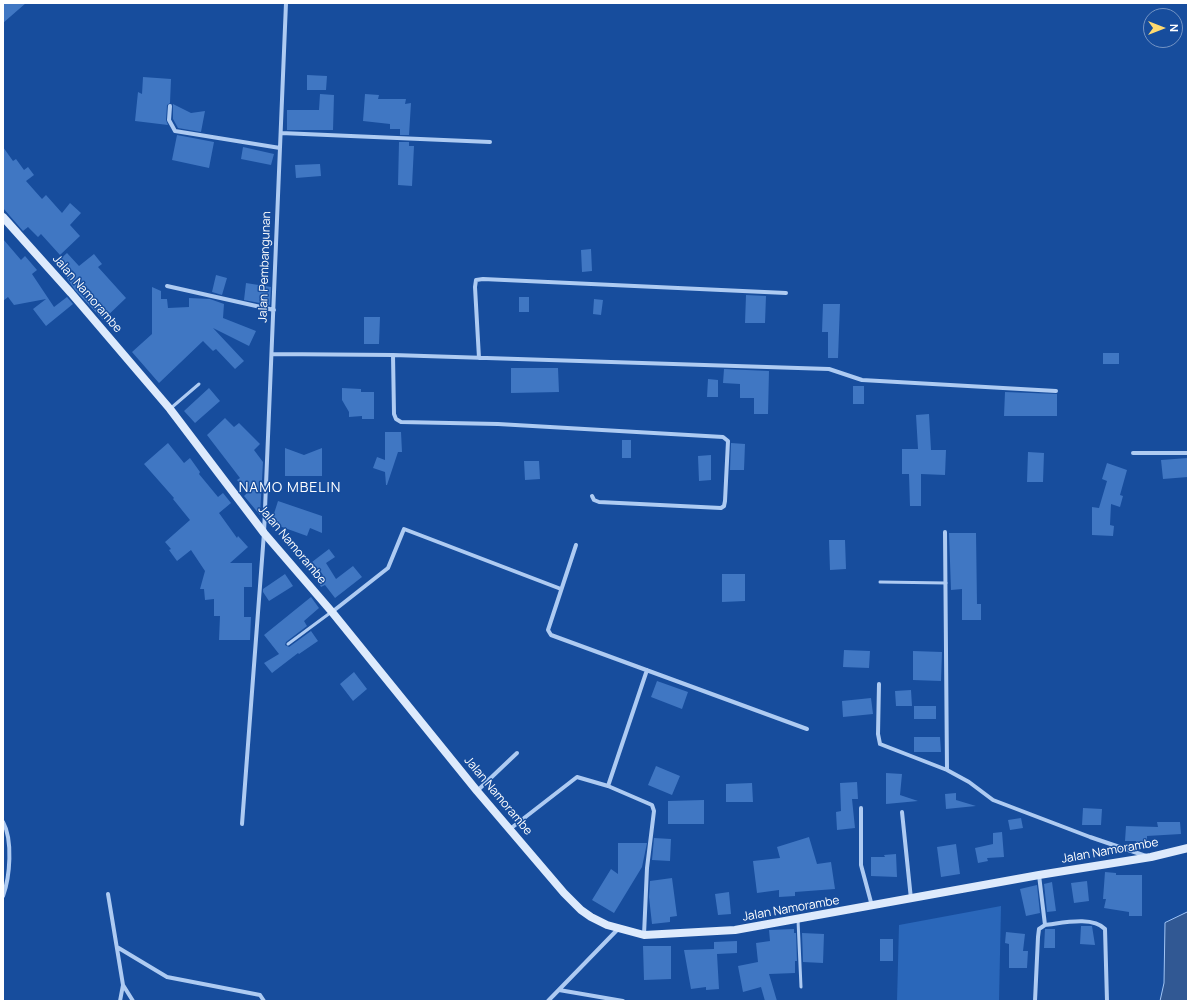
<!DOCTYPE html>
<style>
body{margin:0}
#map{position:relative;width:1191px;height:1004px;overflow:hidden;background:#174d9d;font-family:Manrope,sans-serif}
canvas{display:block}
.frame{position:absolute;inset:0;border:4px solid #fff;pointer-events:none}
.north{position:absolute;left:1143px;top:8px;width:40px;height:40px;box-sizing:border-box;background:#174d9d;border:1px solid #7494c4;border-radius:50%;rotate:90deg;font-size:11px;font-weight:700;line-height:16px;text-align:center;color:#fff}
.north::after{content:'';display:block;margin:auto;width:14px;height:18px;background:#ffda70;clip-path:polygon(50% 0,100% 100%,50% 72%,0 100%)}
</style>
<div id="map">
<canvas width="1191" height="1004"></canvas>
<div class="frame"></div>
<div class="north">N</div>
</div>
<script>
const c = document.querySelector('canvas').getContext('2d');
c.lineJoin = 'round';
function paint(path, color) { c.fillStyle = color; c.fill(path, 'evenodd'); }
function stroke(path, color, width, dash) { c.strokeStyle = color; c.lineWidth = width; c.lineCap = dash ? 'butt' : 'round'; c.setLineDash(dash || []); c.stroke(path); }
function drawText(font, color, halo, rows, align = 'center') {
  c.font = font + ' Manrope,sans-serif'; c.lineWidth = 3; c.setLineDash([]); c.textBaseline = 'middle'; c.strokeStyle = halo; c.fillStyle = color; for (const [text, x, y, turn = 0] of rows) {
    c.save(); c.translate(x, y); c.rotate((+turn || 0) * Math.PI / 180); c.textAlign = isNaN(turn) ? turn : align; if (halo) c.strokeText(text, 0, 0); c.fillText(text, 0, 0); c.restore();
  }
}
const green = new Path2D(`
 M1001,906l-2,95h-102l2,-76z`);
const water = new Path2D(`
 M1188,912v89h-28l4,-18 1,-60z`);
const building = new Path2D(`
 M3,3h23l-23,20z
 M307,75l20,1 -1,14h-19z
 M143,77l28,2 -1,24 -3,2 -1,15 2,5 -33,-4 3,-29 4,2z
 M320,94l14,1 -1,35h-46v-20h32z
 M365,94l14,1 -1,4h28l-1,5 6,-1 -2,32h-9v-6h-10v-5l-27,-3z
 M173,104l18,9 14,-2 -4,21 -23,-4 -5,-9z
 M177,135l37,7 -5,26 -37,-8z
 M399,142h10v4h5l-2,40 -14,-1z
 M3,147l10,14 3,-2 8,11 4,-3 6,8 -8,6 16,18 4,-4 16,18 8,-10 11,10 -11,12 10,11 -20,19 -19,-21 -3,3 -10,-10 -5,4 -20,-23z
 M243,147l31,7 -3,11 -30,-6z
 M320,164l1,12 -25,2 -1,-13z
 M3,239l18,21 4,-4 12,14 -5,4 22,33 13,-10 6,7 -27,22 -13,-17 13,-10 -32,6 -6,-8 -5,4z
 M591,249l1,22 -10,1 -1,-22z
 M67,253l12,13 15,-12 8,10 -4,3 28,31 -23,22 -28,-30 -19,-27z
 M216,275l11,3 -5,17 -10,-3z
 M246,283l25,4 -1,18 -26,-5z
 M152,287l9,4v8h6l1,9 21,-1v-9l21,1 14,5 -1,14 33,13 -7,15 -36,-18 31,33 -9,8 -19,-20 -3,2 -10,-10 -44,42 -27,-31 20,-18z
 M746,295l20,1 -1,27h-20z
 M519,297h10v15h-10z
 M594,299l9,1 -2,15 -8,-1z
 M823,304h17l-2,54h-10v-26h-6z
 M364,317h16l-1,27h-15z
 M1103,353h16v11h-16z
 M511,368h47l1,24 -48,1z
 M724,369l45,2 -1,43h-14v-16h-14v-14l-17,-1z
 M708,379l10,1v17h-11z
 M853,386h11v18h-11z
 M209,388l11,13 -25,22 -11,-12z
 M342,388l19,1v3h13v27h-12v-3l-13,1v-5l-7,-12z
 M1005,392l52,2v22h-53z
 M929,414l2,36h15l-1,25 -24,-1v32h-11l-1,-32h-7v-25h16l-2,-34z
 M225,418l9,9 5,-4 21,21 -6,6 9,12 -3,53 -16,-19 3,-3 -10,-13 3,-2 -33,-43z
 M385,432h16l1,20h-4l-11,33h-1l-1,-13 -12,-4 4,-11 8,3z
 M622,440h9v18h-9z
 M168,443l16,20 6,-5 10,14 -1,2 19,23 5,-4 8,10 -12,10 18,25 1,-2 10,11 -18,16h22v24h-8v30h7l-1,23h-31l1,-24h-6v-17l-9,1 -1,-11h-4l5,-18 -14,-21 -14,11 -8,-11 2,-1 -6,-7 25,-22 -17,-21 1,-1 -30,-34z
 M731,443l14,1 -1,26h-14z
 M285,448l19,7 18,-7v28h-37z
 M1028,452l16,1 -1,29h-16z
 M711,455v25l-12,1 -1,-25z
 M1188,458v19l-25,2 -2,-19z
 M524,461h15l1,18 -15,1z
 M1107,463l20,7 -7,25 3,1 -3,11 -9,-3 -1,21 4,1 -1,10 -21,-1v-28l7,1 8,-27 -5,-2z
 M278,501l44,15v17l-12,-5 -3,8 -36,-13z
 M949,533h27l1,71h4v16h-19v-31l-11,1z
 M829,540h16l1,29 -16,1z
 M329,549l6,8 -9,6 10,16 17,-13 9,11 -27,21 -10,-13 -4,2 -4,-8 6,-4 -11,-13z
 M285,574l8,12 -24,15 -6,-9v-3z
 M722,574h23v27l-23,1z
 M311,597l8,11 -15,13 3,5 -21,16 -1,3 4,2 22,-16 7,10 -19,13 -1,-1 -26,20 -8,-10 15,-9 -15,-19z
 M844,650l26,1 -1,17 -26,-1z
 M913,651l29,1 -1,29 -28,-1z
 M354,672l13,17 -14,12 -13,-17z
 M657,681l31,11 -6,17 -31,-12z
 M911,690l1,16h-16l-1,-15z
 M871,698l2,16 -30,3 -1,-16z
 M914,706h22v13h-22z
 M914,737h26l1,15h-27z
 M656,766l24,10 -8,19 -24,-10z
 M886,773l16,1 -2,21 18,6 -32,3z
 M857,782l1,17h-6l3,29 -18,2 -1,-18 5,-1 -1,-28z
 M752,783l1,19h-27v-18z
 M956,793v7l20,6 -30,3 -1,-15z
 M704,800v24h-36v-23z
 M1083,808l19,1 -1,16h-19z
 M1021,818l2,10 -13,2 -2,-10z
 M1157,822h23l1,12 -34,2v9l-11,-1v-3h-11l1,-15 32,1z
 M1002,832l2,25 -17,1 1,3 -10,2 -3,-15 18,-4v-11z
 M809,837l8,27 14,-2 4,27 -40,3v4l-16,1v-7l-22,3 -4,-32 27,-3 -3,-11z
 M654,838l17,1 -1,22 -18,-1z
 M618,843h29l-5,24 -28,46 -22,-13 19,-31 7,5z
 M956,844l4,30 -19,3 -4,-30z
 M896,854l1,23 -26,-1v-19h14l-1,-2z
 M1105,872l11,1v2h26v41h-13v-4l-25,-4 2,-9h-3z
 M672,878l5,38 -7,1v5l-18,2 -3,-27 1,-16z
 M1087,881l2,20 -15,2 -3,-20z
 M1052,882l4,29 -9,1 -3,-28z
 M1037,885l3,28 -14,3 -6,-27z
 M729,892l2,22 -13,1 -3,-21z
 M1081,926h11l3,19 -15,-1z
 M794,929v4h2l1,28h-2v12l-26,1 8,27h-12l-4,-14 -18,5 -5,-26 20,-4 -2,-19 14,-2 -1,-11z
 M1045,929h10v19h-11z
 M1006,932l19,2 -2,17h5l-1,17h-18v-24l-4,-1z
 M802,933l22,1 -1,29 -20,-1z
 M880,939h13v22h-13z
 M737,941v12l-20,1 2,35 -13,1v-3l-15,2 -7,-39 30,-1v-7z
 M643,946h28v33l-27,1z`);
const lane = new Path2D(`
 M171,408l28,-24
 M880,582l66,1
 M288,644l42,-31
 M798,920l3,67`);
const street = new Path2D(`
 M170,106l-1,14 6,11 105,17
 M281,133l209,9
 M167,286l107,24
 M272,354l121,1 436,14 33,11 194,11
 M393,355l1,59 2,5 5,3 97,2 225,13 5,4 -3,60 -1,5 -3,2 -122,-6 -5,-2 -2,-4
 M479,358l-4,-71 1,-7 7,-1 303,14
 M1133,453h55
 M945,532l2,238 22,12 24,18 97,37 56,19
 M576,545l-28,85 3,5 256,94
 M332,612l56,-44 16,-39 157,60
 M879,684l-1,50 2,10 67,26
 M608,786l39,-116
 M477,791l40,-38
 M861,808v57l11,41
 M902,812l9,87
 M3,822c10,18 7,55 0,74
 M242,824l22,-291 22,-530
 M510,829l67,-52 31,9 44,19 2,6 -7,57 -3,67
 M108,894l15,91 10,16
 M1045,925c18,-2 47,-9 60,4l2,72
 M117,947l50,30 93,18 4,6
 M559,990l64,11
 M120,1001l3,-16
 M548,1001l71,-73
 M1035,1001l3,-64 1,-8 6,-4 -6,-50`);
const secondary = new Path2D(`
 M3,217l68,76 99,116 94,124 68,79 145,179 87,102 17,17 10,7 16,8 37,10 91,-5 304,-55 112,-18 37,-9`);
const streetNames = [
 ["Jalan Pembangunan",265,267,-88],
 ["Jalan Namorambe",87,294,49],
 ["Jalan Namorambe",292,545,50],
 ["Jalan Namorambe",498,796,50],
 ["Jalan Namorambe",1110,851,-10],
 ["Jalan Namorambe",791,909,-10]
];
const quarterNames = [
 ["NAMO MBELIN",290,488]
];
paint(green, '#2a67ba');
paint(water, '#315893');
stroke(water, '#a1c5f5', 1);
paint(building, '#4077c3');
stroke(lane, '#aecbf2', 3);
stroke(street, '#aecbf2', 4);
stroke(secondary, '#ddeafc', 8);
drawText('12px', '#fff', '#174d9d', streetNames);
c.letterSpacing = '1px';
drawText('14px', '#fff', '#174d9d', quarterNames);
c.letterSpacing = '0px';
</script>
